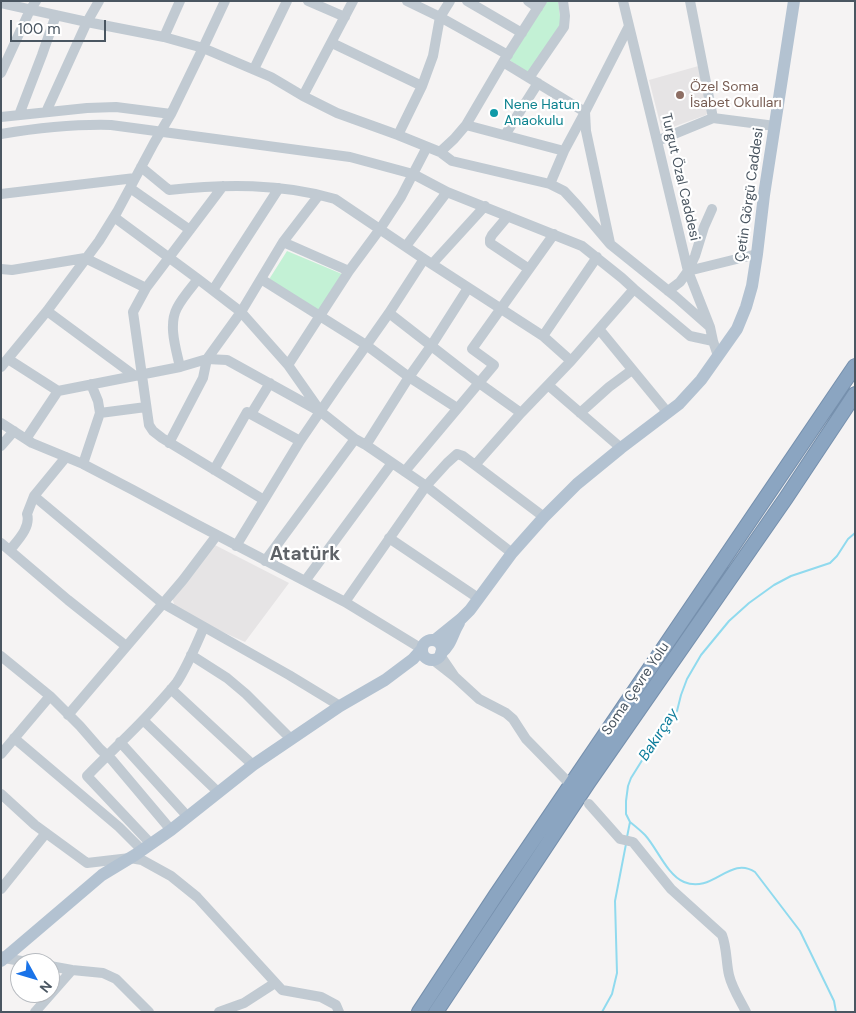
<!DOCTYPE html>
<meta charset="utf-8">
<style>
body{margin:0}
#map{position:relative;width:856px;height:1013px;overflow:hidden;background:#f5f3f3;font-family:"DM Sans",sans-serif}
canvas{display:block}
.frame{position:absolute;inset:0;border:2px solid #4a5661;pointer-events:none}
.north{position:absolute;left:10px;top:953px;width:50px;height:50px;box-sizing:border-box;background:#fff;border:1px solid #b7bbc0;border-radius:50%;rotate:129deg;font-size:14px;font-weight:700;line-height:20px;text-align:center;color:#4a5661}
.north::after{content:'';display:block;margin:auto;width:18px;height:22px;background:#1a73e8;clip-path:polygon(50% 0,100% 100%,50% 72%,0 100%)}
.scale{position:absolute;left:10px;top:20px;width:96px;height:22px;box-sizing:border-box;border:2px solid #4a5661;border-top:0;padding-left:6px;font-size:15px;line-height:18px;white-space:nowrap;color:#4a5661;-webkit-text-stroke:4px #fff;paint-order:stroke}
</style>
<div id="map">
<canvas width="856" height="1013"></canvas>
<div class="frame"></div>
<div class="north">N</div>
<div class="scale">100 m</div>
</div>
<script>
const c = document.querySelector('canvas').getContext('2d');
c.lineJoin = 'round';
function paint(path, color) { c.fillStyle = color; c.fill(path, 'evenodd'); }
function stroke(path, color, width, dash) { c.strokeStyle = color; c.lineWidth = width; c.lineCap = dash ? 'butt' : 'round'; c.setLineDash(dash || []); c.stroke(path); }
function drawText(font, color, halo, rows, align = 'center') {
  c.font = font + ' "DM Sans",sans-serif'; c.lineWidth = 4.5; c.setLineDash([]); c.textBaseline = 'middle'; c.strokeStyle = halo; c.fillStyle = color; for (const [text, x, y, turn = 0] of rows) {
    c.save(); c.translate(x, y); c.rotate((+turn || 0) * Math.PI / 180); c.textAlign = isNaN(turn) ? turn : align; if (halo) c.strokeText(text, 0, 0); c.fillText(text, 0, 0); c.restore();
  }
}
const education = new Path2D(`
 M702,65l8,44 -4,6 -44,16 -13,-51z
 M213,544l76,39 -44,59 -69,-31 -4,-14z`);
const green = new Path2D(`
 M545,1h13l3,23 -33,49 -20,-14z
 M287,251l55,23 -23,37 -51,-30z`);
const stream = new Path2D(`
 M630,822c5,4 10,8 15,13 12,13 22,40 39,47 29,12 46,-27 71,-10l45,59 34,70 2,11
 M627,837l3,-15 -4,-8v-13l2,-15 3,-8 20,-32 26,-35 4,-16 6,-16 14,-24 28,-34 20,-18 25,-18 17,-9 39,-13 7,-7 11,-17 7,-6
 M602,1012l10,-18 5,-21 -2,-72 11,-57`);
const minor = new Path2D(`
 M308,1l37,16
 M407,1l33,16 68,38
 M467,1l55,32
 M528,1l10,7
 M623,1l34,140 31,130 22,56 3,14 5,15
 M690,1l23,117
 M1,3l86,19 77,15 39,11 68,29 32,19 34,17 61,22 42,17 12,9 98,23 14,7 13,14 33,39 66,53 34,30
 M164,37l16,-36
 M332,43l90,43
 M503,62l82,50 1,19 24,112
 M254,69l33,-68
 M1,73l29,-63 6,-9
 M529,78l35,-51 1,-11 -2,-15
 M303,96l50,-95
 M46,112l41,-90 12,-21
 M19,115l23,-60 14,-40
 M1,117l86,-9 29,-1 55,7
 M466,125l98,26
 M1,134c37,-6 73,-10 110,-9l239,32 63,17 34,18 135,54 40,32 12,11 56,47 23,5
 M398,135l24,-49 11,-30 7,-39 10,-16
 M505,135l33,-52
 M657,141l56,-23 62,8
 M440,152l14,-13 12,-14 37,-63 39,-61
 M141,167l28,23c55,-6 112,-7 166,9l89,60 119,77 28,25
 M550,184l14,-33 21,-39 44,-86
 M223,186l-77,102 -13,24 16,113 4,6 9,7 102,62
 M130,188l60,42
 M1,194l134,-16
 M319,195l-36,47 -42,70 47,53 61,-94 31,-42 21,-32 26,-50
 M508,216l-16,19 -2,4v4l39,26
 M114,217l84,62 43,33 -34,47 -4,19 -34,65
 M283,242l66,29
 M406,246l41,-54
 M432,264l53,-58
 M1,269l11,1 73,-12 61,30
 M688,271l69,-17
 M261,279l105,66 43,32 48,31
 M213,290l66,-102
 M668,291l12,-9 8,-11 7,-15 9,-29 8,-18
 M47,311l88,65
 M389,313l90,70 42,30
 M599,329l69,84
 M543,336l54,-79
 M8,359l50,32
 M288,365l33,47 34,27 11,6 60,41 86,67
 M1,367l46,-56 52,-70 18,-29 37,-69 17,-29 32,-66 22,-47
 M180,367c-4,-18 -12,-42 -3,-59 5,-10 14,-20 21,-29
 M548,385l73,63
 M100,413l46,-6
 M580,413l29,-26 23,-17
 M251,414l19,-31
 M1,423l31,20 51,21 50,26 61,33 151,79 77,47
 M26,439l32,-48 122,-24 27,-8 20,1 94,52
 M366,445l43,-68 22,-31 37,-58
 M1,446l13,-15
 M66,457l-32,39 128,107 127,72 51,31
 M83,464l17,-51 -2,-12 -7,-17
 M475,465l46,-52 50,-52 63,-72
 M214,470l33,-58 53,29
 M405,471l89,-106 -22,-16 82,-115
 M389,538l89,60
 M1,543l67,57 58,46
 M236,546l64,-105 39,-57 50,-71 35,-54
 M10,550c8,-10 21,-23 17,-36l7,-18
 M265,561l90,-122
 M305,581l87,-118
 M345,602l81,-116 21,-23 10,-9 6,2 12,9 69,52
 M191,655l36,23 19,16 45,45
 M1,656l49,40 30,30 20,23 12,11 59,70
 M432,659l23,18 -15,-22
 M455,677l24,22 27,14 7,6 13,20 42,43
 M171,689l82,76
 M68,715l115,-135 34,-45
 M143,720l75,72
 M14,738l105,89 23,23
 M120,742l68,75
 M1,754l49,-58
 M1,794l34,31 52,38 43,-5 12,2 29,16 26,21 85,93 39,7 15,8 3,7
 M589,804l31,35 13,3 38,47 51,46c5,13 4,27 7,40 3,13 11,25 17,37
 M151,844l-64,-68c23,-24 48,-46 70,-71 7,-8 14,-15 20,-23 11,-17 19,-37 27,-55
 M1,889l45,-56
 M1,956l3,2 29,5
 M50,966l22,4 31,3 13,6 33,33
 M35,1012l37,-42
 M219,1012l25,-9 31,-20`);
const major = new Path2D(`
 M435,640l26,-21 9,-9 42,-57 32,-36 33,-33 44,-36 58,-44 22,-24 36,-51 9,-22 6,-21 5,-32 7,-59 30,-194
 M422 650a10 10 0 1 1 20 0a10 10 0 1 1-20 0Z
 M441,653c11,-9 11,-19 18,-30
 M1,961l101,-86 33,-20 36,-25 82,-65 87,-59 45,-26 28,-21 9,-10`);
const highway = new Path2D(`
 M419,1012l77,-117 359,-529
 M436,1012l152,-229 198,-285 69,-104`);
const markers = [
 [680,95,5,"#8d6e63"],
 [494,113,5,"#0f9aa8"]
];
const educationNames = [
 ["Özel Soma",690,87],
 ["İsabet Okulları",690,103]
];
const cultureNames = [
 ["Nene Hatun",504,105],
 ["Anaokulu",504,121]
];
const streetNames = [
 ["Turgut Özal Caddesi",680,177,77],
 ["Çetin Görgü Caddesi",750,195,-82],
 ["Soma Çevre Yolu",636,689,-56]
];
const waterNames = [
 ["Bakırçay",659,735,-57]
];
const districtNames = [
 ["Atatürk",305,555]
];
paint(education, '#e6e4e5');
paint(green, '#c3f1d5');
stroke(stream, '#90daee', 2);
stroke(highway, '#7690ad', 16);
stroke(minor, '#c1cad2', 10);
stroke(major, '#b3c2d1', 12);
stroke(highway, '#8ba5c1', 14);
for (const [x, y, r, color] of markers) { const dot = new Path2D(); dot.arc(x, y, r, 0, 2 * Math.PI); c.fillStyle = color; c.fill(dot); stroke(dot, '#fff', 2); }
drawText('14px', '#785e54', '#fff', educationNames, 'left');
drawText('14px', '#0d838f', '#fff', cultureNames, 'left');
drawText('14px', '#4a5661', '#fff', streetNames);
drawText('italic 15px', '#0c7c9b', '#fff', waterNames);
drawText('bold 19px', '#5f6368', '#fff', districtNames);
</script>
